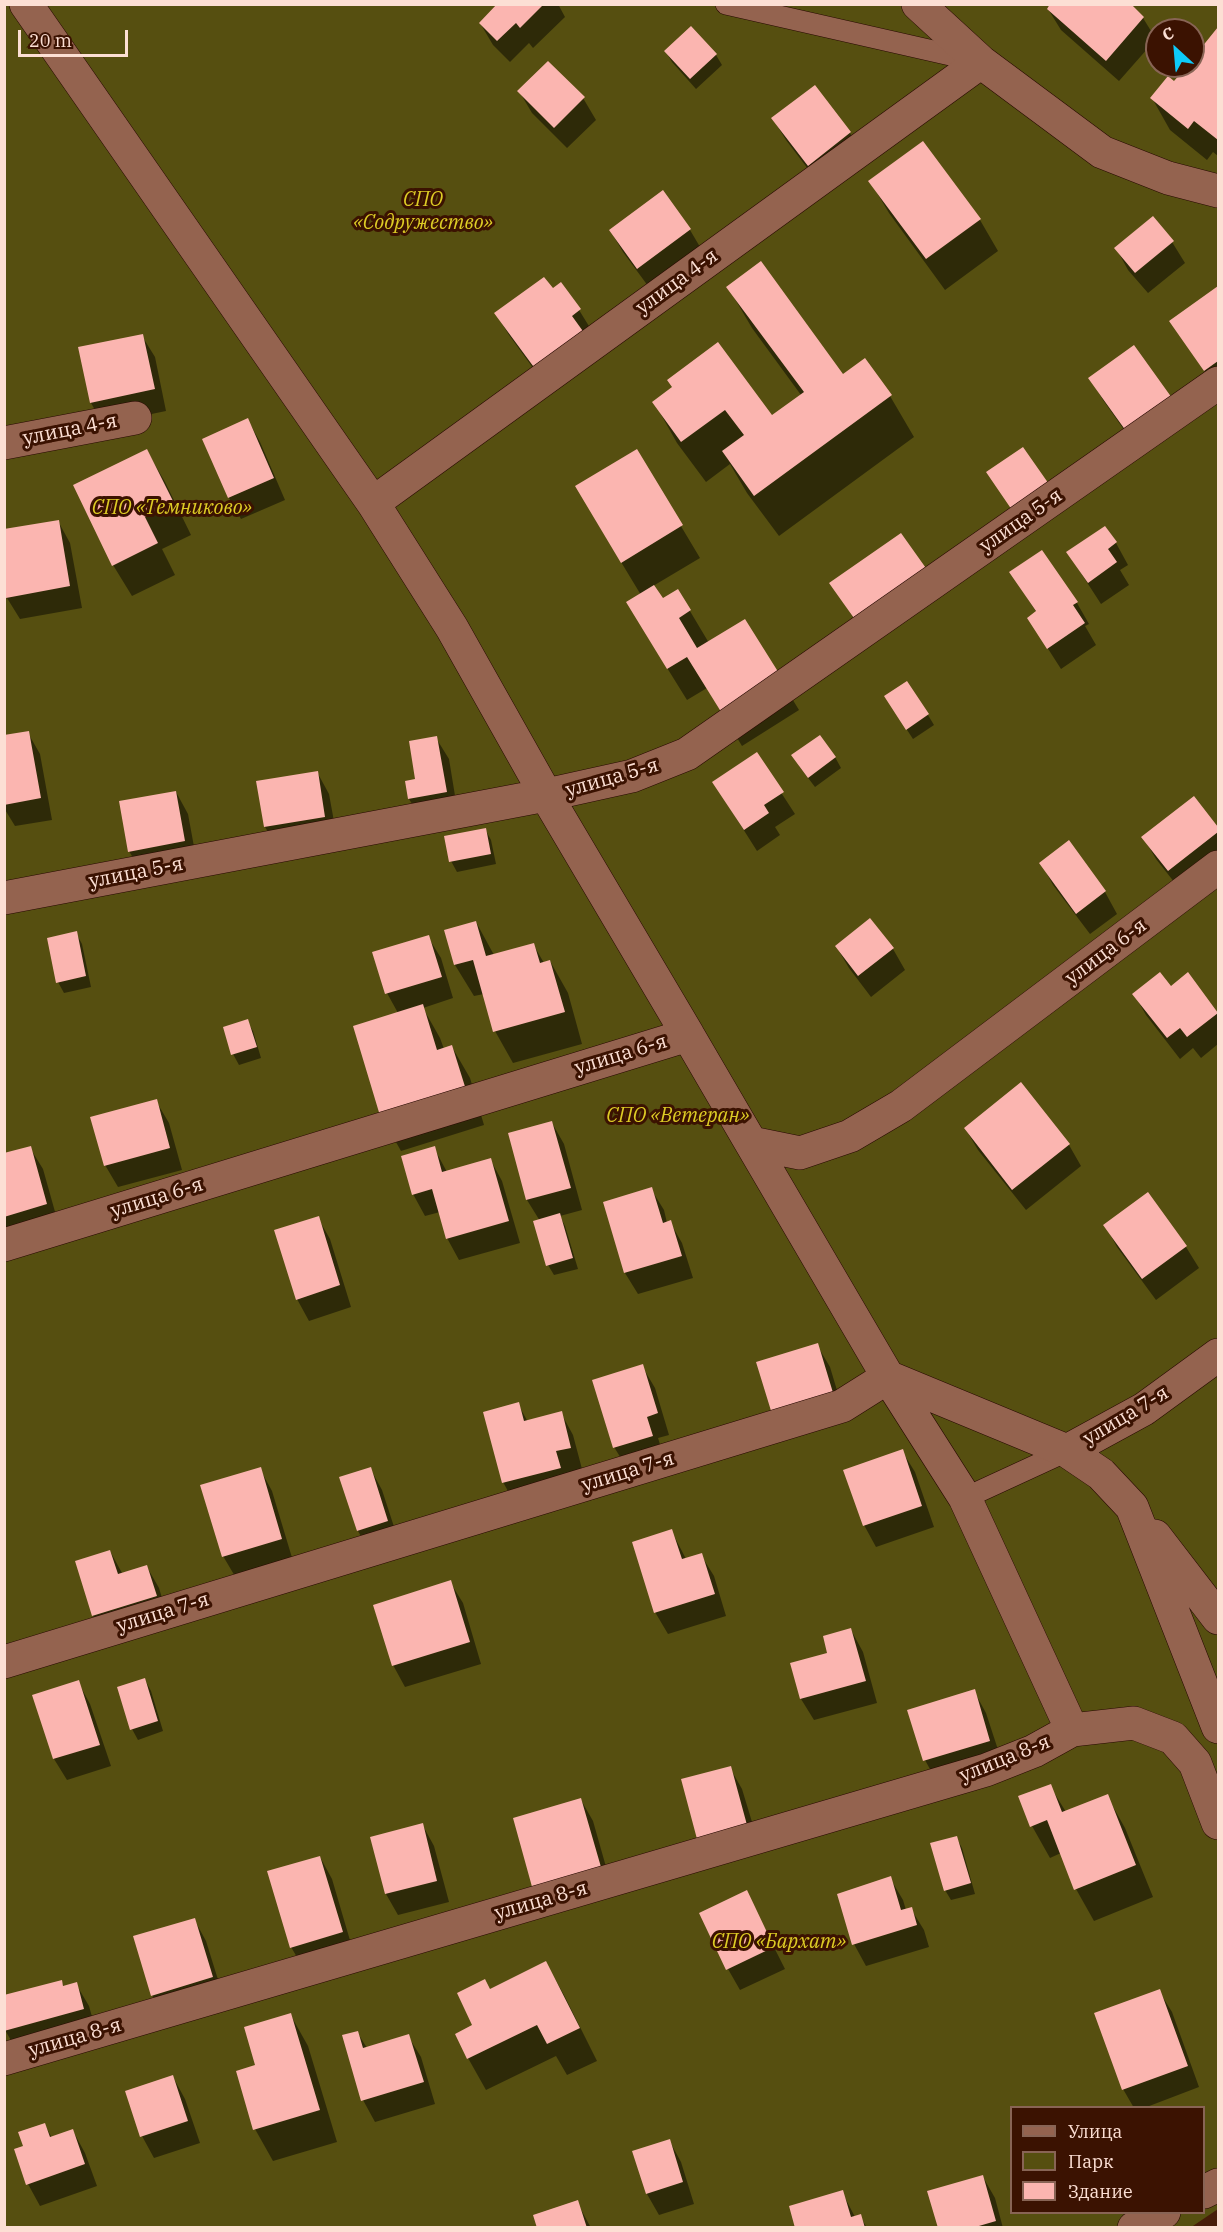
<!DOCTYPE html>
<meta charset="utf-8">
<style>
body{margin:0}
#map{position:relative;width:1223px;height:2232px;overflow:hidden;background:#471d09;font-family:"IBM Plex Serif",serif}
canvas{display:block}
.frame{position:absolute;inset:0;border:6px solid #fcdfd4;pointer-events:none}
.legend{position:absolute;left:1010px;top:2106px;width:195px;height:108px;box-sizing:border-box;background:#3b1201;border:2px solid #886455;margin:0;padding:8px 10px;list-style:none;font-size:18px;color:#fcdfd4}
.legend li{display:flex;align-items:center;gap:12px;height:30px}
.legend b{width:30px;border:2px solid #886455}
.north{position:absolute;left:1145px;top:18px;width:60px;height:60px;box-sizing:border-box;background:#3b1201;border:2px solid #886455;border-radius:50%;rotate:334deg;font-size:16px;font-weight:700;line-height:24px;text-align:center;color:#fcdfd4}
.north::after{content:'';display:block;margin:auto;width:21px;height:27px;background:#0dcafa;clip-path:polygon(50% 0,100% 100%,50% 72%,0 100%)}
.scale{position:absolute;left:18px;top:30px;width:110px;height:27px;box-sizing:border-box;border:3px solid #fcdfd4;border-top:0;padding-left:8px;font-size:18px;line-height:21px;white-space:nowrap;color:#fcdfd4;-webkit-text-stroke:4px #3b1201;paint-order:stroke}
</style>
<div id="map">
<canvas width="1223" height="2232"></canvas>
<div class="frame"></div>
<ul class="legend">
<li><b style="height:8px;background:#94634f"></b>Улица</li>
<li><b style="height:16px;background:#564f10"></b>Парк</li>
<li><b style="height:16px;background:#fbb5b0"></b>Здание</li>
</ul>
<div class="north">С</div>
<div class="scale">20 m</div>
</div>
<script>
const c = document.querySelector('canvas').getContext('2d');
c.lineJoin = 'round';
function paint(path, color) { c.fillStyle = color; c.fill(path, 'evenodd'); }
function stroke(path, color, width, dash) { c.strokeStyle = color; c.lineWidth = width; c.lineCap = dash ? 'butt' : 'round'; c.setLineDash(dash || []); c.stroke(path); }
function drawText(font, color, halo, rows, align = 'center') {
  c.font = font + ' "IBM Plex Serif",serif'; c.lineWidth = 6; c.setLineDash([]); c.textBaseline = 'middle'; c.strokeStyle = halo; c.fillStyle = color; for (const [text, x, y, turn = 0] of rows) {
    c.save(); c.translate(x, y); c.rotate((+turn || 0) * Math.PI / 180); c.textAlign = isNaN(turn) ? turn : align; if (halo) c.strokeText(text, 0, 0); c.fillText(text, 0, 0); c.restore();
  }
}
const green = new Path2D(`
 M5,5h1213v2204l-28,19h-1185zM1157,30h36v36h-36zM1012,2108h192v104h-192z`);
const shadow = new Path2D(`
 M499,4h59l7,13 -32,31 -4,-5 -19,19 -17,-17 -13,-22z
 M1048,9l95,9 13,21 -37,42 -58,-51z
 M1218,29v127l-5,-4 -6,8 -37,-30 -18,-32 23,-15 14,-17h4v-5z
 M666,52l50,3 6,10 -26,24 -24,-27z
 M815,88l35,45 12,22 -41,31 -35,-46 -13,-21z
 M519,91l64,7 13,22 -29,28 -35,-35z
 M870,181l110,39 18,31 -53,39 -56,-77z
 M662,192l28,38 13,22 -52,38 -28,-38 -13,-22z
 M1172,242l13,21 -37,30 -20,-23 -12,-22z
 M728,287l115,89 47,20 24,41 -135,99 -32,-43 -17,-29 -24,18 -29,-39 -23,-41 19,-14 98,30 30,-23 -49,-67z
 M1218,288v104l-47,-71z
 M552,290l27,20 13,21 -43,59 -40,-55 -13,-21z
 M142,336l13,21 11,54 -63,13 -12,-21 -12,-54z
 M1134,347l5,104 -36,-51 -13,-22z
 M248,420l12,22 25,58 -44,19 -12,-21z
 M147,451l18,31 26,53 -29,14 13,26 -43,21 -19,-31z
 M636,451l64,107 -47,28 9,14 16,-9 31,52 71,36 19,31 -57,36 -35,-58 -20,12 -41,-66 -5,-39 -46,-76z
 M58,521l12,22 12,65 -62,11 -13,-21 -3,1v-69z
 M901,535l-32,107 -38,-59z
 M1116,543l12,22 -8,5 9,15 -28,19 -33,-51z
 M1011,573l66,30 12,21 -4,2 11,19 -35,24 -32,-50 8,-6z
 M892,707l36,8 6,10 -21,14z
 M28,733l12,21 12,66 -37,6 -11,-18v-71z
 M436,738l13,21 9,55 -36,6 -13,-21z
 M756,754l39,60 -20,13 5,8 -23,16 -43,-68z
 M835,757l6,11 -26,19 -16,-21z
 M317,772l12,22 8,44 -59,10 -13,-21 -7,-45z
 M176,792l12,22 9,49 -55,10 -13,-22z
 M1194,798l24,31v34l-36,29 -26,-33 -13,-22z
 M485,829l6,11 5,24 -39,8 -6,-11z
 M1069,843l36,49 12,22 -27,20 -37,-49 -12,-22z
 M476,922l18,33 39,-11 11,19 6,-2 18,32 14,51 -69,19 -18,-32 -11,-37 -10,2 -19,-31 -9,-34z
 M76,933l6,11 9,43 -27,6 -6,-11z
 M428,937l13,21 12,40 -30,10 17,30 4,11 8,-2 18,31 14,47 -83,26 -18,-32 15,-106 -11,-20z
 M836,946l57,3 12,21 -34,27 -22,-29z
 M1188,975l30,40v29l-17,14 -8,-10 -13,11 -34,-44 -12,-21 37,-6z
 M247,1021l6,10 8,27 -22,7 -6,-11z
 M156,1101l13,22 13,47 -64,17 -13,-22z
 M552,1123l12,21 18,66 -22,6 5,10 13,43 -24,6 -6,-10 -8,-44 -13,-21 -18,-66z
 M965,1128l104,17 12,21 -55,44 -48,-60z
 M30,1148l13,21 16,57 -55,15v-86z
 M434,1148l13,24 43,-13 12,22 18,62 -61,17 -12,-22 -7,-26 -15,4 -12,-22z
 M651,1189l13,21 3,13 3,-1 12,21 11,35 -55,16 -13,-21 -21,-70z
 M1148,1194l38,53 13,21 -43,32 -39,-53 -12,-22z
 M318,1218l12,21 21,68 -42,14 -12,-22z
 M817,1345l13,22 15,50 -59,18z
 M642,1366l13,22 14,47 -11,3 6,19 -37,11 -13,-21z
 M518,1404l10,18 33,-9 12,22 9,34 -67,35 -12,-22z
 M902,1451l13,21 19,55 -58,20 -12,-22z
 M370,1468l12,22 17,52 -29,10 -12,-21z
 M260,1469l12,22 21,70 -57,17 -13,-22z
 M671,1530l15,29 15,-4 13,21 12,40 -58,18 -13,-22z
 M110,1551l12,22 25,-6 12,21 9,30 -62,19 -13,-21z
 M450,1582l13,21 18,61 -76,23 -12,-22z
 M851,1630l12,22 14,51 -63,17 -13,-21 28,-45z
 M145,1680l6,11 12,40 -25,9 -6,-11z
 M78,1682l12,22 21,62 -44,14 -13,-21 -20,-63z
 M974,1691l12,22 16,49 -65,20 -12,-22z
 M730,1768l12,21 10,33 -41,38z
 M1050,1786l16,26 41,-16 18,32 28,69 -59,24 -18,-32 -15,-36 -11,5 -18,-32z
 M581,1800l12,21 21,74 -66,20z
 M422,1824l12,22 15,56 -51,13 -12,-21z
 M956,1837l6,11 13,46 -24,6 -6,-10z
 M320,1857l12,22 22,75 -50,15 -13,-22z
 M890,1878l13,22 3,10 5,-1 13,21 5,17 -63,19 -12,-22z
 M746,1892l39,77 -45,21 -12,-21z
 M194,1919l12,22 18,58 -59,18 -13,-22z
 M546,1963l18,32 33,66 -30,14 -11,-19 -70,34 -18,-32 6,-33 16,-35z
 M61,1981l3,6 12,-3 13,22 7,25 -78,22 -14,-25z
 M1159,1991l13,21 27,75 -55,21h-10l-11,-19z
 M290,2014l18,32 29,96 -64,19 -18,-32 2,-63z
 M357,2032l10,16 41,-12 13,21 14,47 -60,18 -12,-22z
 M173,2077l12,22 15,44 -46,15 -12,-22z
 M45,2125l7,13 21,-7 12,22 12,33 -57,20 -12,-22 -4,-37z
 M669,2140l12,22 13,42 -35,11 -12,-21 -13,-42z
 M983,2177l12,21 8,30h-64z
 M842,2192l13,25 5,-1 7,12h-70z
 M577,2202l14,26h-52z`);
const building = new Path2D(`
 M497,4h47l-24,24 -4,-5 -19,18 -18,-18z
 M1050,4h81l13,13 -38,44 -59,-52z
 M691,26l26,28 -27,25 -26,-28z
 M1218,27v113l-24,-19 -6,8 -38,-31 18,-22 6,5 13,-15h6v-8z
 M548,61l37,36 -31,31 -37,-37z
 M815,85l36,47 -43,34 -37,-48z
 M923,141l58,78 -55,40 -58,-78z
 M663,190l28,39 -54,40 -28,-39z
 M1153,216l21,25 -39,32 -21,-25z
 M761,261l82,113 22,-16 27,37 -138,101 -32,-45 22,-16 -19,-25 -44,32 -29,-40 20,-15 -5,-7 51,-38 54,73 32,-23 -78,-105z
 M544,277l9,11 8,-6 20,27 -9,7 13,18 -49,36 -42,-57z
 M1218,286v75l-14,10 -35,-50z
 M143,334l12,55 -65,14 -12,-56z
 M1134,345l38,53 -46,33 -38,-53z
 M248,418l26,60 -46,20 -26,-59z
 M1023,447l28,40 -37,26 -28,-41z
 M147,449l27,54 -29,14 13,26 -46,23 -39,-81z
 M637,449l46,76 -62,38 -46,-77z
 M59,520l11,66 -64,12 -2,-69z
 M1105,526l12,16 -9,7 9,13 -29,21 -22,-31z
 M901,533l27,38 -72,50 -27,-38z
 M1042,550l36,52 -5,3 12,18 -38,26 -20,-31 9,-7 -27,-39z
 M654,585l9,13 15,-9 13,21 -12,8 18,30 48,-29 37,59 -59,37 -36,-58 -20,12 -41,-67z
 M907,681l22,33 -23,16 -22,-34z
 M29,731l12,67 -37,7v-70z
 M820,735l16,22 -28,21 -17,-23z
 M437,736l10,56 -39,7 -3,-18 10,-2 -6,-38z
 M757,752l27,40 -20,13 5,8 -25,17 -32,-48z
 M318,771l7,46 -61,10 -8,-46z
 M176,791l9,50 -57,11 -9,-51z
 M1194,796l24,31v5l-50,39 -27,-34z
 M486,828l5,26 -42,8 -5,-26z
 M1069,840l37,51 -30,23 -37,-51z
 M870,918l24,30 -36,28 -23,-30z
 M476,921l10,35 48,-13 6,20 10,-3 15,52 -72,20 -20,-72 -19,5 -10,-35z
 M77,931l9,45 -30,7 -9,-45z
 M429,935l13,42 -57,17 -13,-42z
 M1160,972l11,14 17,-14 30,41 -31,24 -7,-9 -13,10 -35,-44z
 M423,1004l14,46 15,-5 15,48 -86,26 -28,-93z
 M248,1019l9,28 -26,8 -8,-28z
 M1021,1082l49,62 -58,46 -48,-62z
 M157,1099l13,49 -66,18 -14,-49z
 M552,1121l19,67 -45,12 -18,-67z
 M31,1146l16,58 -43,13v-64z
 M435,1146l7,26 49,-14 18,63 -63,18 -14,-50 -20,6 -11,-39z
 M652,1187l11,36 8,-3 11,36 -58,17 -21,-71z
 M1148,1192l39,54 -45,33 -39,-54z
 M560,1213l13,45 -27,8 -13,-45z
 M319,1216l21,69 -44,15 -22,-70z
 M818,1343l16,53 -62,18 -16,-52z
 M643,1364l15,49 -11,4 6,19 -40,12 -21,-68z
 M519,1402l5,19 38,-10 9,37 -15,3 5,17 -59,15 -19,-71z
 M903,1449l19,57 -59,20 -20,-56z
 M261,1467l21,72 -60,18 -22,-72z
 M371,1467l17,54 -31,10 -18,-54z
 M672,1529l10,30 20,-6 13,41 -61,19 -22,-71z
 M110,1550l8,24 29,-9 10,31 -65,20 -17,-55z
 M451,1580l19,62 -78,24 -19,-61z
 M851,1628l15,53 -66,18 -10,-36 37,-10 -4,-17z
 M145,1678l13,43 -28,9 -13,-43z
 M79,1680l21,65 -47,14 -21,-64z
 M975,1689l15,52 -67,20 -16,-51z
 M731,1766l16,59 -50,14 -16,-60z
 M1051,1784l11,28 46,-18 28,71 -62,25 -27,-70 -17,7 -12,-31z
 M581,1798l22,76 -69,20 -21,-76z
 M423,1823l14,58 -52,13 -15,-57z
 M957,1836l14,47 -27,8 -14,-48z
 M320,1856l23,76 -53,16 -23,-77z
 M891,1876l10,34 11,-3 5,18 -65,20 -15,-51z
 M747,1890l27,57 -48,23 -27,-57z
 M195,1918l18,59 -62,19 -18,-60z
 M546,1961l34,67 -33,16 -10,-19 -70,34 -12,-25 17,-9 -15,-32 28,-14 5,10z
 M62,1980l1,6 14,-4 7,27 -80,22v-36z
 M1160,1989l28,77 -66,24 -28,-77z
 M291,2013l29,97 -67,20 -17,-59 19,-6 -11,-38z
 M358,2031l5,17 46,-14 15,48 -63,19 -19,-66z
 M173,2075l15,46 -48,16 -15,-46z
 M45,2123l5,14 23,-8 12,35 -59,21 -12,-36 9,-3 -5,-14z
 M670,2139l13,43 -37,12 -14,-43z
 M983,2175l13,46 -24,7h-34l-11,-37z
 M843,2190l8,27 10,-3 4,14h-70l-6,-22z
 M578,2200l9,28h-50l-4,-13z`);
const service = new Path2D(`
 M726,4l251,57
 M965,1498l102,-47`);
const minor = new Path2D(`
 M26,4l347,499 79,125 94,167 142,240
 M918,4l63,58 121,90 66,26 50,13
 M4,443l131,-25
 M373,503l608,-441
 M4,898l542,-103 86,-19 55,-22 531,-371
 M751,1143l137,234 77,121 107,232 62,-7 39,15 22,25 23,60
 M4,1245l684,-210 63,108 49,10 50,-17 51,-30 317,-239
 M1067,1451l34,23 31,33 86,220
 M1155,1536l63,82
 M4,1662l838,-256 46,-29 179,74 77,-42 74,-54
 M4,2059l982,-289 48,-19 38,-21
 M1204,2192l14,-7
 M1134,2228l30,-16`);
const parkNames = [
 ["СПО",423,200],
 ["«Содружество»",423,223],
 ["СПО «Темниково»",172,508],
 ["СПО «Ветеран»",678,1116],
 ["СПО «Бархат»",779,1942]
];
const streetNames = [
 ["улица 4-я",677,282,-36],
 ["улица 4-я",70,430,-11],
 ["улица 5-я",1021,521,-35],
 ["улица 5-я",612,778,-16],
 ["улица 5-я",136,873,-11],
 ["улица 6-я",1106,952,-37],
 ["улица 6-я",621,1055,-17],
 ["улица 6-я",157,1198,-17],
 ["улица 7-я",1126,1416,-31],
 ["улица 7-я",628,1472,-17],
 ["улица 7-я",163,1613,-17],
 ["улица 8-я",1005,1759,-22],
 ["улица 8-я",541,1901,-16],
 ["улица 8-я",75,2038,-16]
];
paint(green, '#564f10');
paint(shadow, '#0007');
paint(building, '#fbb5b0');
stroke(service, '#270800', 22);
stroke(minor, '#270800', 34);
stroke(service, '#94634f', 21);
stroke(minor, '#94634f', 33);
drawText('italic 20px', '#ddcc25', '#3b1201', parkNames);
drawText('20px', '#fcdfd4', '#3b1201', streetNames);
</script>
